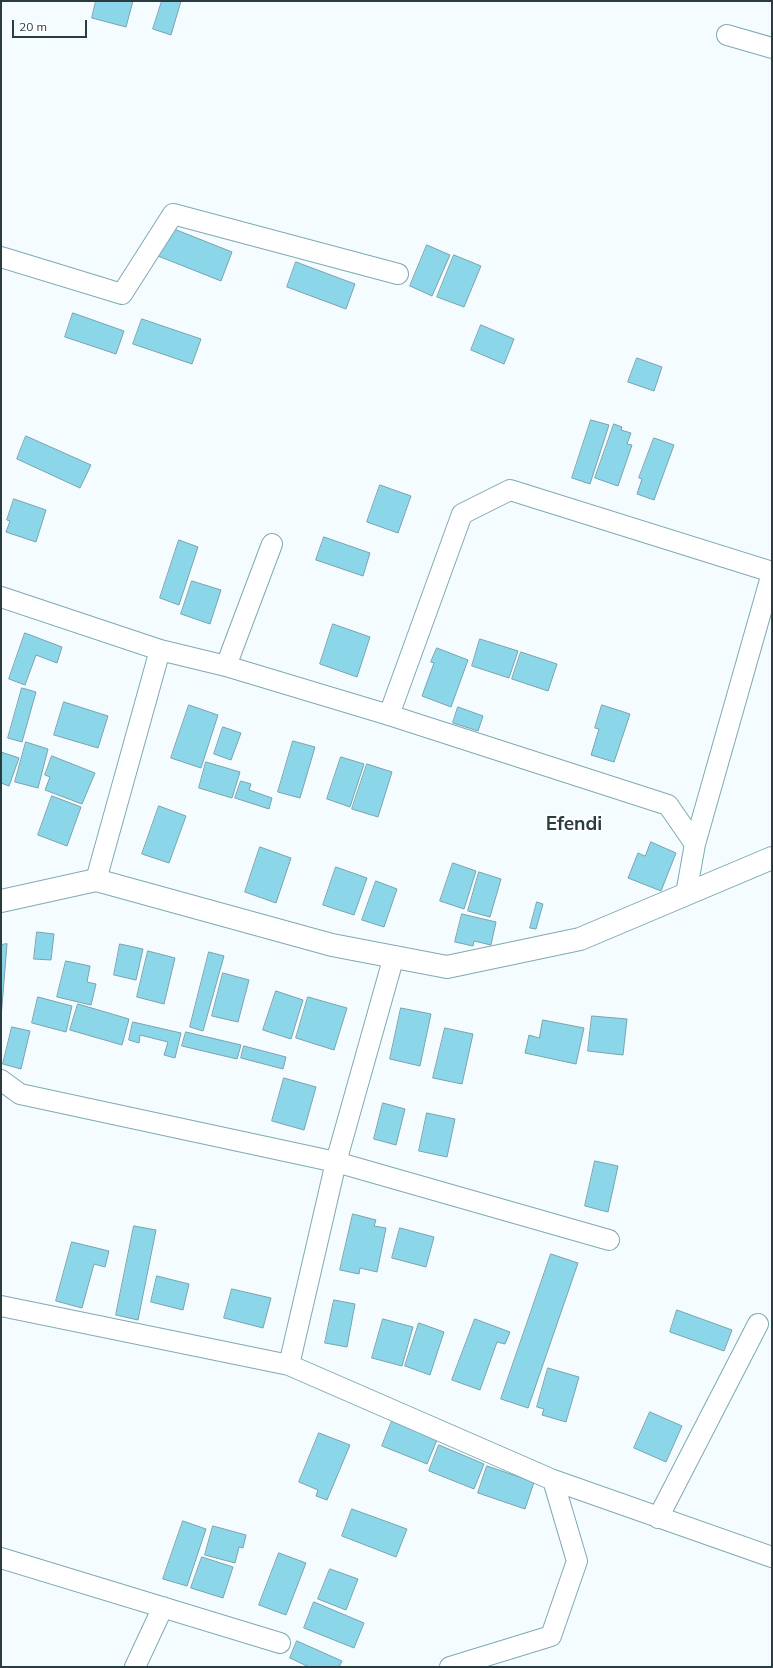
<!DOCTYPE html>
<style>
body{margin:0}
#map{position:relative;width:773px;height:1668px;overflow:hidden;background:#f4fcff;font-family:Mulish,sans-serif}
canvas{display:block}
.frame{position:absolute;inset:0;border:2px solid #2a3c40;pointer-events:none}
.scale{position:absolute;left:12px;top:20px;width:75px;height:18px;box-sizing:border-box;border:2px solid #2a3c40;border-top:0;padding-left:5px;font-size:12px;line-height:14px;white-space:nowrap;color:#2a3c40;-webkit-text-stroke:3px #fff;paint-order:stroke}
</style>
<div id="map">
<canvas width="773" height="1668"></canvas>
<div class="frame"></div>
<div class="scale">20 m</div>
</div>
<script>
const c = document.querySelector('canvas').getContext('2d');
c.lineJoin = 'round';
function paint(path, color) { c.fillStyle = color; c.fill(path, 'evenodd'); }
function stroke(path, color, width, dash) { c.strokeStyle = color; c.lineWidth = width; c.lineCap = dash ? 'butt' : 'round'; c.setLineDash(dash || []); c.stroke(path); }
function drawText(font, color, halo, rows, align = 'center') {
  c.font = font + ' Mulish,sans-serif'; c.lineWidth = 3.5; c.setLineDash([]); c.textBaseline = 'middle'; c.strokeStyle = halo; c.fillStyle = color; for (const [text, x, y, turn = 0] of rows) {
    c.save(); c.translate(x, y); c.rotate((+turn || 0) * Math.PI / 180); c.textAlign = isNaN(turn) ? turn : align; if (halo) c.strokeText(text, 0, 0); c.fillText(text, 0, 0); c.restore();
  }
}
const building = new Path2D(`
 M96,1h37l-7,26 -34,-9z
 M162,1h19l-10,34 -18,-6z
 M169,227l63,25 -11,29 -63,-25z
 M427,245l23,10 -18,41 -22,-10z
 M454,255l27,11 -17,41 -27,-10z
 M296,262l59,22 -9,25 -59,-22z
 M73,313l51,18 -8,23 -51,-17z
 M142,319l59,20 -9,25 -59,-20z
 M481,325l33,14 -10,25 -33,-14z
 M637,358l25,9 -8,24 -26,-9z
 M591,420l18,5 -19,59 -18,-6z
 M614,424l8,3 -1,3 10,3 -4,11 5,1 -14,41 -23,-8z
 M26,436l65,29 -11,23 -63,-29z
 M654,438l20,7 -20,55 -17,-6 5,-15 -3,-1z
 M380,485l31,11 -13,37 -31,-11z
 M14,499l32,11 -10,32 -30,-10 4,-11 -3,-1z
 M324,537l46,16 -7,23 -47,-16z
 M179,540l19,7 -19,58 -19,-7z
 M192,581l29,9 -11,34 -29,-10z
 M333,624l37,13 -13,40 -37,-13z
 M25,633l37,14 -5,16 -21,-8 -11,30 -16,-6z
 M480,639l38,12 -9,27 -37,-12z
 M437,648l31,12 -17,47 -29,-11 12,-33 -3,-1z
 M521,652l36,12 -9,27 -36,-12z
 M22,688l14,4 -14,50 -14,-4z
 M64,702l44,14 -10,32 -44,-13z
 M189,705l29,10 -17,53 -30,-10z
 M602,705l28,9 -16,48 -23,-7 8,-26 -4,-1z
 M458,707l25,9 -5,15 -25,-8z
 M223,727l18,6 -10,27 -17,-6z
 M293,741l22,6 -15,51 -22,-6z
 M26,742l22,7 -10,39 -23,-6z
 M1,752l18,6 -10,28 -8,-3z
 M52,756l43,17 -13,31 -37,-14 5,-13 -5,-2z
 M341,757l23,7 -14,43 -23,-8z
 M206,762l34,10 -8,26 -33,-10z
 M367,764l25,8 -14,45 -26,-8z
 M241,781l10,3 -2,6 23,8 -3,11 -34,-11z
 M52,796l29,11 -14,39 -29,-11z
 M159,806l27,10 -17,47 -27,-9z
 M651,842l25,11 -15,38 -33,-13 10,-25 7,3z
 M260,847l31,11 -15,45 -31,-11z
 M453,863l23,8 -12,38 -24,-8z
 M336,867l31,11 -13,37 -31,-10z
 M479,872l22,7 -11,38 -22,-6z
 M376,881l21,8 -13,38 -22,-7z
 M537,902l6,2 -7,25 -6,-1z
 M462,914l34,8 -5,23 -17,-4 -1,5 -18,-4z
 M37,932l17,2 -3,26 -17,-1z
 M7,944l-6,74v-73z
 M120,944l23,5 -7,31 -22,-5z
 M148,951l27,7 -11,46 -27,-7z
 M209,952l15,4 -21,75 -13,-4z
 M66,961l24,5 -3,16 9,2 -5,21 -34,-8z
 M223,973l26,7 -11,42 -26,-6z
 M276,991l27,9 -12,39 -28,-9z
 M38,997l34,9 -6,26 -34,-9z
 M308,997l39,11 -13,42 -38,-12z
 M78,1004l51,15 -7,26 -52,-15z
 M401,1008l30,6 -11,52 -30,-7z
 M592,1016l35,3 -4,36 -35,-4z
 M543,1020l41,8 -8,36 -51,-11 4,-18 10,3z
 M133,1022l48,11 -6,25 -11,-3 4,-13 -28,-7 -1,8 -10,-3z
 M12,1027l18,4 -9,38 -18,-5z
 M445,1028l28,6 -11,50 -29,-6z
 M186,1032l55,13 -4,14 -55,-13z
 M244,1046l42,11 -3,12 -42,-11z
 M284,1078l32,9 -12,43 -32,-9z
 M383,1103l22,6 -9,36 -22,-6z
 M427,1113l28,6 -8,38 -28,-6z
 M595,1161l23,5 -10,46 -23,-6z
 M353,1214l23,6 -2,6 12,2 -9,44 -17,-4 -1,6 -19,-4z
 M134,1226l22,4 -18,90 -22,-5z
 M400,1228l34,9 -8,30 -34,-9z
 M72,1242l37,9 -4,16 -11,-3 -12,44 -26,-7z
 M551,1254l27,9 -50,145 -27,-9z
 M157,1276l32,8 -6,26 -32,-8z
 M232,1289l39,9 -8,30 -39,-10z
 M334,1300l21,4 -8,43 -22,-4z
 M677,1310l55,20 -8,21 -54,-19z
 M383,1319l30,8 -11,39 -30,-8z
 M475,1319l35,13 -5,12 -8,-2 -17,48 -28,-10z
 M419,1323l25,9 -14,43 -25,-9z
 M548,1368l31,9 -13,45 -24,-7 2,-6 -7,-2z
 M650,1412l32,14 -16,36 -32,-14z
 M392,1421l45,19 -10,24 -45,-18z
 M319,1433l31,12 -23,55 -11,-4 2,-6 -19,-8z
 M439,1445l45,19 -10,25 -45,-18z
 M487,1466l47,16 -9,27 -47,-16z
 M352,1509l55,20 -11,28 -54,-21z
 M183,1521l23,8 -19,57 -24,-7z
 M213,1526l33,9 -3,13 -4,-1 -4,16 -30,-8z
 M279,1553l27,10 -20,52 -27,-10z
 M202,1557l31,10 -10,31 -32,-10z
 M330,1569l28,10 -12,31 -28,-11z
 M314,1602l50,21 -10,25 -50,-20z
 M297,1641l45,20 -3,6h-30l-19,-9z`);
const street = new Path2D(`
 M727,35l45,13
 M1,257l121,37 51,-80 225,60
 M1,597l159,53 66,16 163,49 279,90 27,39 -9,50
 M226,666l46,-122
 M389,715l73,-201 48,-24 262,82
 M695,844l77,-271
 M96,880l64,-230
 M1,1080l19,14 316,68 273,78
 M1,1306l288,59 264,115 219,77
 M289,1365l47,-203 58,-206
 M658,1518l100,-194
 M1,1558l279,85
 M135,1667l28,-60
 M450,1667l101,-31 26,-75 -24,-81`);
const secondary = new Path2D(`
 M1,901l95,-21 236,65 115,22 133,-28 192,-81`);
const districtNames = [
 ["Efendi",574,824]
];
paint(building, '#8cd6e9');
stroke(building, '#79a3ae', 1);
stroke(street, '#7fa9b4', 22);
stroke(secondary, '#7fa9b4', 24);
stroke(street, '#fff', 20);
stroke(secondary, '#fff', 22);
drawText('bold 19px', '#2a3c40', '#fff', districtNames);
</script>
